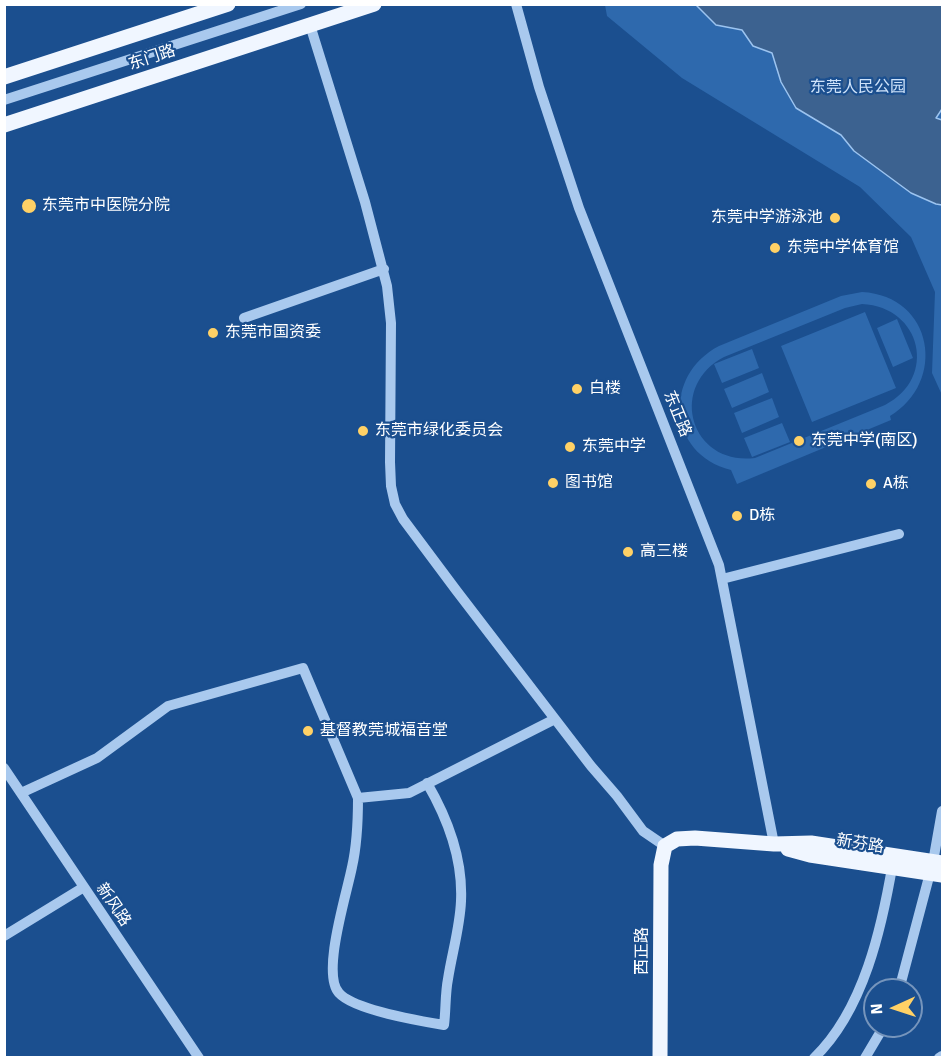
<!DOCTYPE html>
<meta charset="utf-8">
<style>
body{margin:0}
#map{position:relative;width:947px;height:1062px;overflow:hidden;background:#1b4f8f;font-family:Signika,sans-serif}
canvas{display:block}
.frame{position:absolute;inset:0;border:6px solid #fff;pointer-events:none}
.north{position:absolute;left:863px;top:978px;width:60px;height:60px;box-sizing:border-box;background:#1b4f8f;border:2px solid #7695bc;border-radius:50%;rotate:267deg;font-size:16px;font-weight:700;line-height:24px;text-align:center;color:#fff}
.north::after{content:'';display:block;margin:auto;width:21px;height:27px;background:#ffd166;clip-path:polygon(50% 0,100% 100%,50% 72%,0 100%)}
</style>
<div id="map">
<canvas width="947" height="1062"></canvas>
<div class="frame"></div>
<div class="north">N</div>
</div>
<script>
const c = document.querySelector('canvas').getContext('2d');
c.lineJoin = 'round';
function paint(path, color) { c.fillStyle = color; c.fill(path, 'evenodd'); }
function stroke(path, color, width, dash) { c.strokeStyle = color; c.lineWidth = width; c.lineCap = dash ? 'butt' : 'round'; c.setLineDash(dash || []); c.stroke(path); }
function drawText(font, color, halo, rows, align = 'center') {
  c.font = font + ' Signika,"Noto Sans SC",sans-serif'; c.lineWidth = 4.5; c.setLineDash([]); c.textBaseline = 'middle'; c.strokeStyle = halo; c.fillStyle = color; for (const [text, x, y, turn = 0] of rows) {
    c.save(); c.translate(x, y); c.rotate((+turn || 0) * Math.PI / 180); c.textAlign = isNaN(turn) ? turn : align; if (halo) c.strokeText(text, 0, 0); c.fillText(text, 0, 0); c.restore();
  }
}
const green = new Path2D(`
 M605,5h337v390l-10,-22 3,-81 -24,-55 -51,-50 -178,-109 -75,-62z
 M862,292c72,4 85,90 28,124l1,4 -154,64 -6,-14c-64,-16 -68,-95 -12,-124l122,-50zM862,304c60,3 76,74 23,101l-130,53c-64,8 -88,-71 -31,-101l121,-49z
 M865,312l31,76 -84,34 -31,-76z
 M897,319l16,39 -20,9 -16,-39z
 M752,349l7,19 -37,15 -8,-19z
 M762,373l7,19 -37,16 -8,-19z
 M772,398l7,19 -37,16 -8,-20z
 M782,423l8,19 -38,15 -8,-19z`);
const water = new Path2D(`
 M696,5h246v104l-6,9 6,2v85l-6,-1 -25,-11 -57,-42 -13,-16 -45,-27 -15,-26 -9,-29 -19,-7 -11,-16 -26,-5z`);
const minor = new Path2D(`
 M516,4l23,83 40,121 140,357 55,279
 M310,25l55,177 22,84 4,37 -1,139 1,24 4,18 8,15 53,71 135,176 26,30 26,35 22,15
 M4,100l297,-96
 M244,318l140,-49
 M722,579l177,-45
 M4,768l195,290
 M21,793l76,-35 71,-52 135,-38 55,130 51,-5 146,-74
 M358,798c0,23 -1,47 -6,69 -5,26 -31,107 -13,126 15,17 81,28 105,32 2,-15 1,-31 4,-46 4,-26 12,-52 13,-78 2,-42 -13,-82 -34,-118
 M933,862l9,-51
 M4,936l80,-49
 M899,990l31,-117
 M814,1058c50,-48 68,-131 79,-196
 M865,1058l19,-32
 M939,1058l3,-2`);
const major = new Path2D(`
 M4,77l224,-73
 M4,125l370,-121
 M788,849l22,6 132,20
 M660,1058l1,-193 4,-19 12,-7 18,-1 79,6 37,-1 131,20`);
const markers = [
 [29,206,8,"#ffd166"],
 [835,218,6,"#ffd166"],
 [775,248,6,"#ffd166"],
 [213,333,6,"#ffd166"],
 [577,389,6,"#ffd166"],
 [363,431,6,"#ffd166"],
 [799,441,6,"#ffd166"],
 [570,447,6,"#ffd166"],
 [553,483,6,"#ffd166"],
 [871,484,6,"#ffd166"],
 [737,516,6,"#ffd166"],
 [628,552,6,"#ffd166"],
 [308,731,6,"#ffd166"]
];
const streetNames = [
 ["东门路",152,58,-18],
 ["东正路",677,414,68],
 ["新芬路",860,844,9],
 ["新风路",113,905,56],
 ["西正路",643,951,-90]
];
const parkNames = [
 ["东莞人民公园",858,88]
];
const poiNames = [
 ["东莞市中医院分院",42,206],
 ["东莞中学游泳池",823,218,"right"],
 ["东莞中学体育馆",787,248],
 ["东莞市国资委",225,333],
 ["白楼",589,389],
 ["东莞市绿化委员会",375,431],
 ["东莞中学(南区)",811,441],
 ["东莞中学",582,447],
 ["图书馆",565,483],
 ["A栋",883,484],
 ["D栋",749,516],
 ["高三楼",640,552],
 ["基督教莞城福音堂",320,731]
];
paint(green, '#2e69ad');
paint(water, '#3c6290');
stroke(water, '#9cc4f0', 1.5);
stroke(minor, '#a9c9ee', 10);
stroke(major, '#f0f6ff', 15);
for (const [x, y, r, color] of markers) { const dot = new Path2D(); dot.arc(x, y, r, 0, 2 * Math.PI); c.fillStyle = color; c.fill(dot); stroke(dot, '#1b4f8f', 2); }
drawText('16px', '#fff', '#1b4f8f', streetNames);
drawText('16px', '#cfe3fa', '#1b4f8f', parkNames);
drawText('16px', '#fff', '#1b4f8f', poiNames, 'left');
</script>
